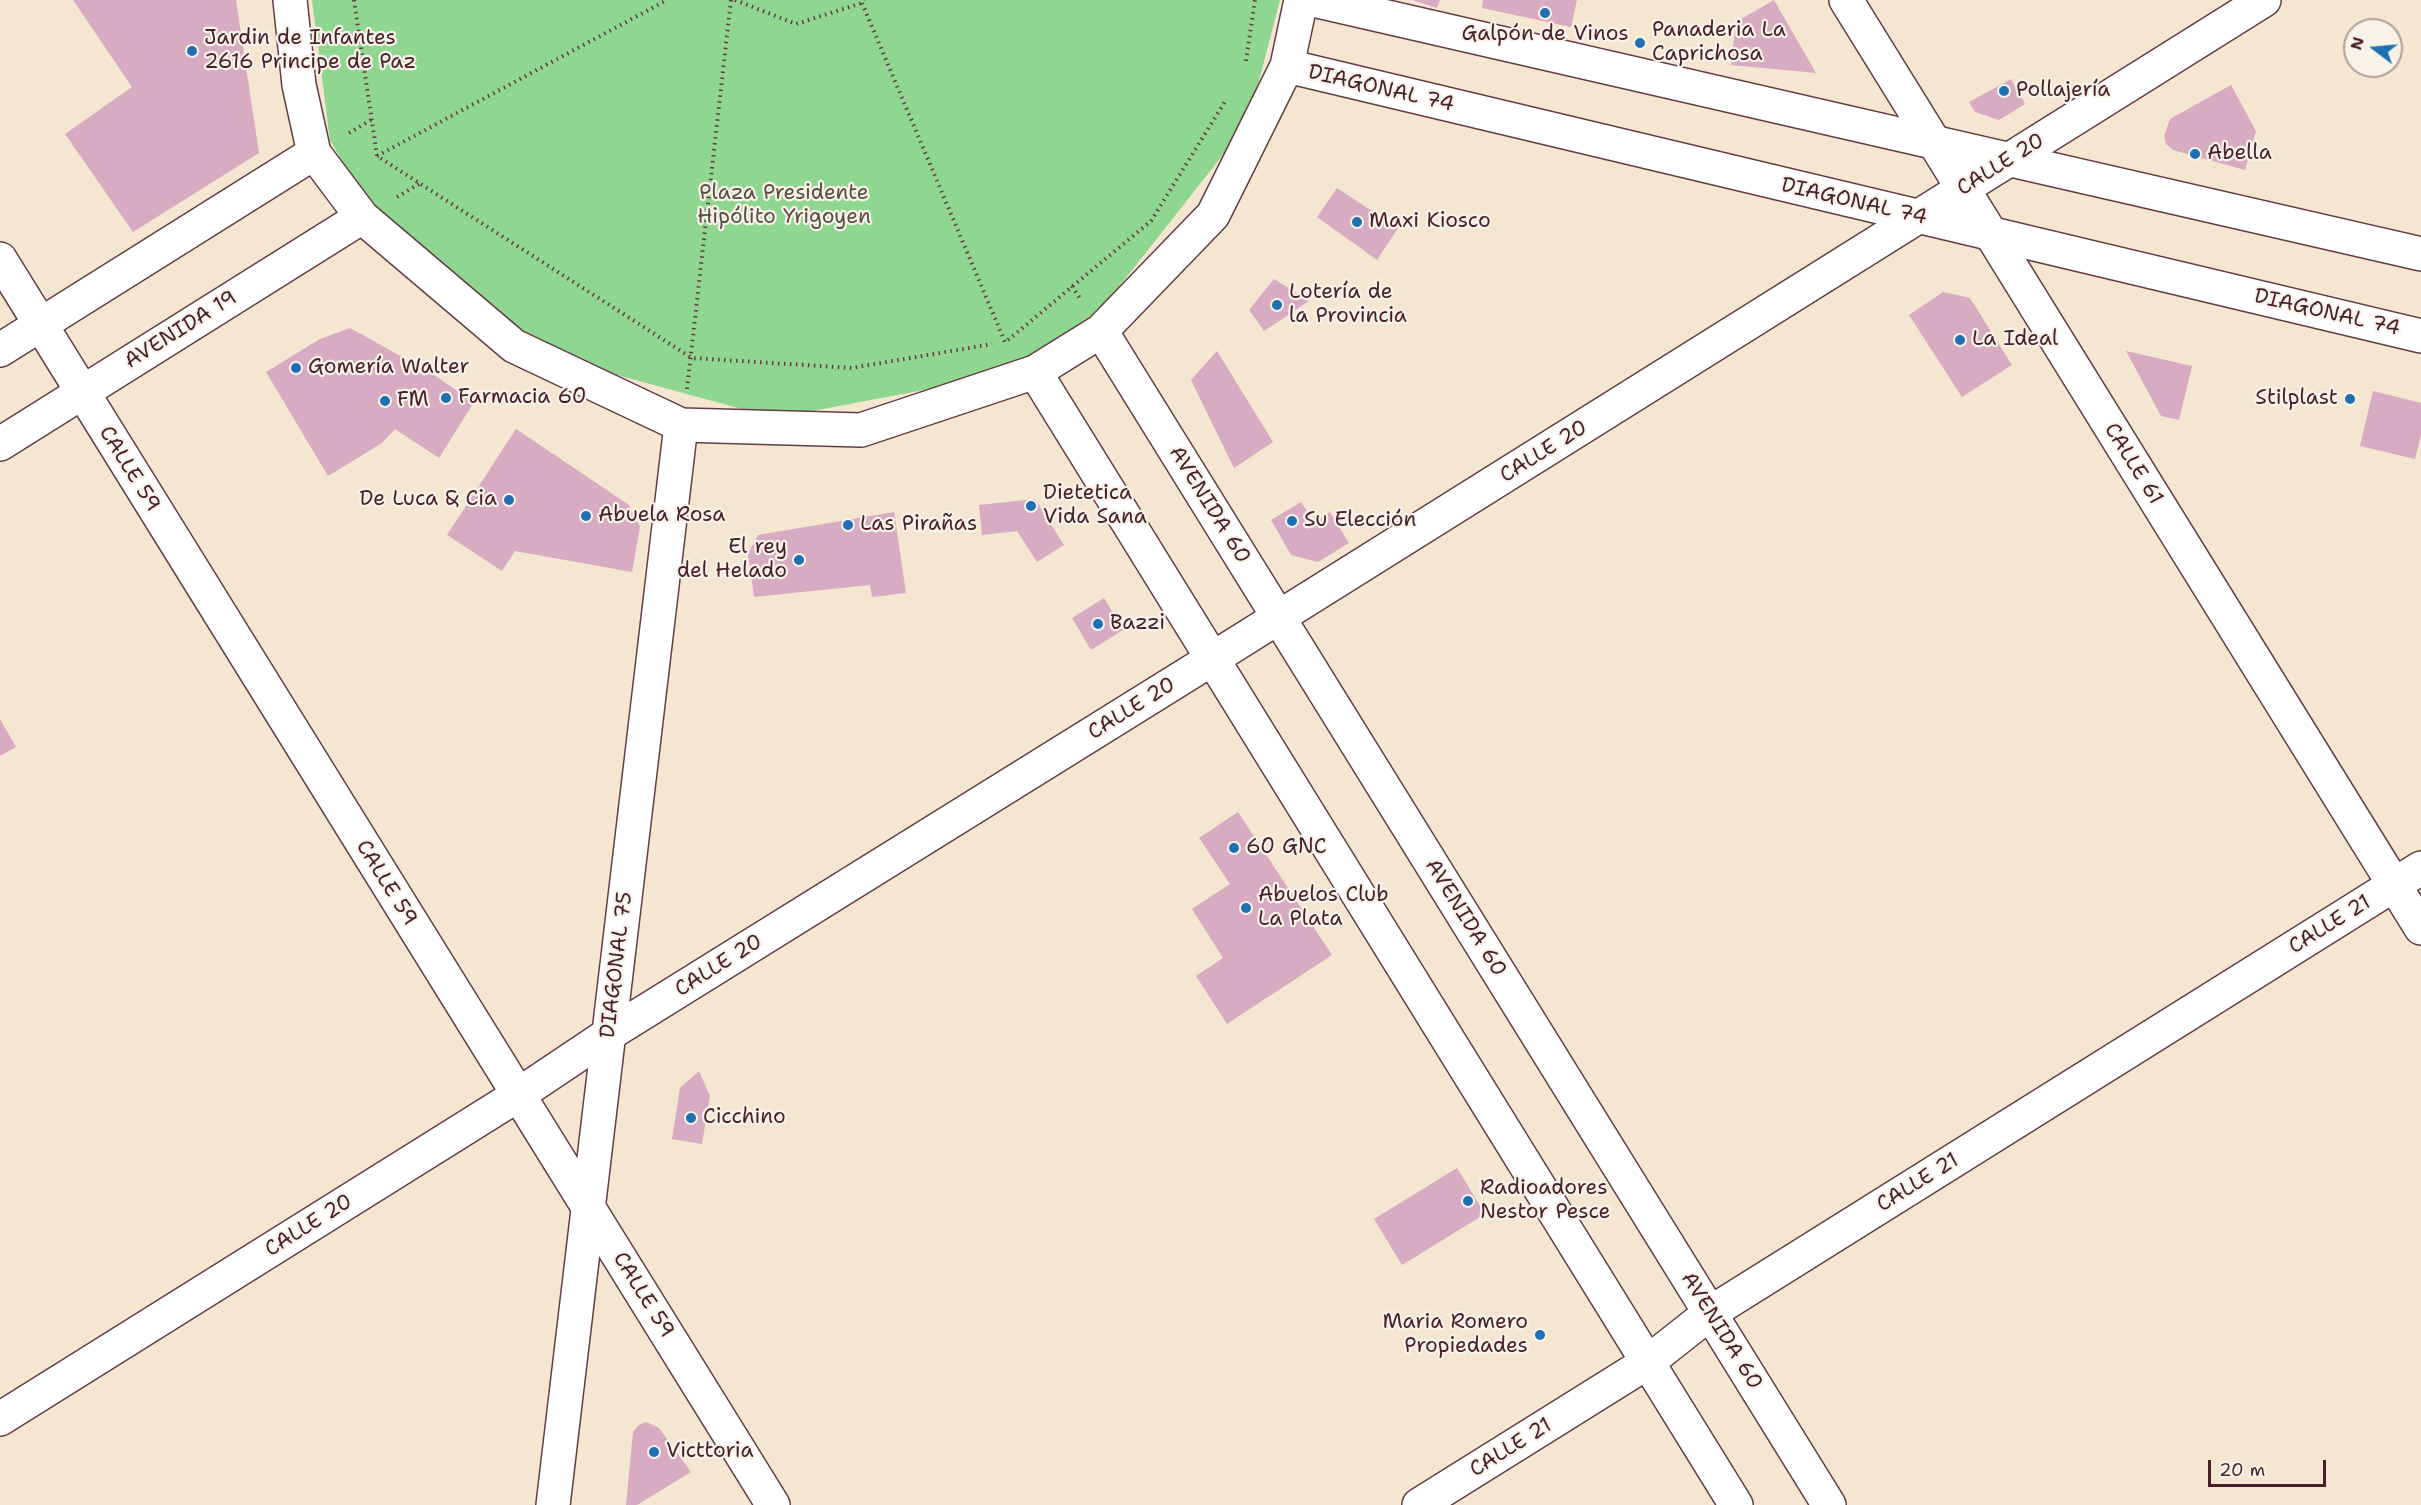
<!DOCTYPE html>
<meta charset="utf-8">
<style>
body{margin:0}
#map{position:relative;width:2421px;height:1505px;overflow:hidden;background:#f4e6d0;font-family:"Shantell Sans",sans-serif}
canvas{display:block}
.north{position:absolute;left:2343px;top:18px;width:60px;height:60px;box-sizing:border-box;background:#f7f3e8;border:2px solid #b29e9c;border-radius:50%;rotate:286deg;font-size:16px;font-weight:700;line-height:24px;text-align:center;color:#4a1f2b}
.north::after{content:'';display:block;margin:auto;width:21px;height:27px;background:#1f6fb2;clip-path:polygon(50% 0,100% 100%,50% 72%,0 100%)}
.scale{position:absolute;left:2208px;top:1460px;width:118px;height:27px;box-sizing:border-box;border:3px solid #4a1f2b;border-top:0;padding-left:8px;font-size:18px;line-height:21px;white-space:nowrap;color:#4a1f2b;-webkit-text-stroke:4px #f7f3e8;paint-order:stroke}
</style>
<div id="map">
<canvas width="2421" height="1505"></canvas>
<div class="north">N</div>
<div class="scale">20 m</div>
</div>
<script>
const c = document.querySelector('canvas').getContext('2d');
c.lineJoin = 'round';
function paint(path, color) { c.fillStyle = color; c.fill(path, 'evenodd'); }
function stroke(path, color, width, dash) { c.strokeStyle = color; c.lineWidth = width; c.lineCap = dash ? 'butt' : 'round'; c.setLineDash(dash || []); c.stroke(path); }
function drawText(font, color, halo, rows, align = 'center') {
  c.font = font + ' "Shantell Sans",sans-serif'; c.lineWidth = 4.5; c.setLineDash([]); c.textBaseline = 'middle'; c.strokeStyle = halo; c.fillStyle = color; for (const [text, x, y, turn = 0] of rows) {
    c.save(); c.translate(x, y); c.rotate((+turn || 0) * Math.PI / 180); c.textAlign = isNaN(turn) ? turn : align; if (halo) c.strokeText(text, 0, 0); c.fillText(text, 0, 0); c.restore();
  }
}
const green = new Path2D(`
 M312,0h968l-32,123 -156,198 -94,55 -223,42 -224,-61 -167,-124 -54,-93z`);
const building = new Path2D(`
 M73,0h163l23,153 -126,79 -68,-98 67,-47z
 M1412,0h28l-3,8z
 M1483,0h94l-6,27 -89,-19z
 M1774,0l42,73 -85,-8 5,-43z
 M2011,79l14,25 -26,16 -24,-8 -6,-10z
 M2231,85l25,46 -11,39 -72,-20 -7,-6 -2,-8 6,-17z
 M1337,188l61,40 -21,32 -60,-43z
 M1274,279l35,22 -45,30 -15,-21z
 M1943,292l27,6 42,67 -50,32 -53,-82z
 M350,328l81,45 43,29 -35,56 -44,-29 -13,14 -54,33 -62,-104 54,-33z
 M1217,351l56,91 -39,26 -43,-88z
 M2126,351l66,15 -13,54 -18,-4z
 M2373,391l48,12v32l-6,24 -55,-13z
 M516,429l113,76 11,22 -8,45 -117,-21 -13,20 -55,-36z
 M1035,499l29,46 -27,17 -20,-31 -35,4 -3,-30z
 M1301,502l13,20 16,-10 19,31 -31,19 -27,-7 -20,-35z
 M894,512l12,81 -34,4 -2,-12 -116,12 -6,-43 10,-19z
 M1104,598l19,32 -32,20 -19,-32z
 M0,719l16,28 -16,9z
 M1238,812l94,143 -105,69 -31,-48 27,-18 -31,-49 38,-25 -31,-46z
 M699,1071l11,25 -8,48 -30,-5 8,-51z
 M1457,1168l28,46 -83,51 -28,-46z
 M646,1422l13,6 32,44 -54,33h-11l7,-73 6,-7z`);
const path = new Path2D(`
 M354,0l23,156 315,202 160,10 140,-24
 M735,0l61,24 66,-21 2,-3
 M862,3l143,339
 M1246,61l9,-61
 M349,133l22,-13
 M377,156l290,-156
 M397,197l22,-13
 M1072,286l9,14
 M1008,340l143,-119 75,-121
 M687,389l44,-389`);
const minor = new Path2D(`
 M1846,0l575,928
 M0,259l773,1246
 M0,1419l518,-324 91,-61 603,-375 1052,-659
 M553,1505l128,-1080
 M1419,1505l229,-143 62,-49 711,-445`);
const major = new Path2D(`
 M290,0l9,85 15,68 48,64 152,129 167,79 180,5 174,-58 66,-41 112,-116 74,-149 14,-66
 M1313,0l1108,254
 M1287,66l1134,270
 M1101,331l728,1174
 M0,350l314,-197
 M1035,372l701,1133
 M0,444l362,-227`);
const markers = [
 [1545,13,6,"#1f6fb2"],
 [1640,43,6,"#1f6fb2"],
 [192,51,6,"#1f6fb2"],
 [2004,91,6,"#1f6fb2"],
 [2195,154,6,"#1f6fb2"],
 [1357,222,6,"#1f6fb2"],
 [1277,305,6,"#1f6fb2"],
 [1960,340,6,"#1f6fb2"],
 [296,368,6,"#1f6fb2"],
 [446,398,6,"#1f6fb2"],
 [2350,399,6,"#1f6fb2"],
 [385,401,6,"#1f6fb2"],
 [509,500,6,"#1f6fb2"],
 [1031,506,6,"#1f6fb2"],
 [586,516,6,"#1f6fb2"],
 [1292,521,6,"#1f6fb2"],
 [848,525,6,"#1f6fb2"],
 [799,560,6,"#1f6fb2"],
 [1098,624,6,"#1f6fb2"],
 [1234,848,6,"#1f6fb2"],
 [1246,908,6,"#1f6fb2"],
 [691,1118,6,"#1f6fb2"],
 [1468,1201,6,"#1f6fb2"],
 [1540,1335,6,"#1f6fb2"],
 [654,1452,6,"#1f6fb2"]
];
const poiNames = [
 ["Panaderia La",1652,31],
 ["Caprichosa",1652,55],
 ["Galpón de Vinos",1545,35,"center"],
 ["Jardin de Infantes",204,39],
 ["2616 Principe de Paz",204,63],
 ["Pollajería",2016,91],
 ["Abella",2207,154],
 ["Maxi Kiosco",1369,222],
 ["Lotería de",1289,293],
 ["la Provincia",1289,317],
 ["La Ideal",1972,340],
 ["Gomería Walter",308,368],
 ["Farmacia 60",458,398],
 ["Stilplast",2338,399,"right"],
 ["FM",397,401],
 ["Dietetica",1043,494],
 ["Vida Sana",1043,518],
 ["De Luca & Cia",497,500,"right"],
 ["Abuela Rosa",598,516],
 ["Su Elección",1304,521],
 ["Las Pirañas",860,525],
 ["El rey",787,548,"right"],
 ["del Helado",787,572,"right"],
 ["Bazzi",1110,624],
 ["60 GNC",1246,848],
 ["Abuelos Club",1258,896],
 ["La Plata",1258,920],
 ["Cicchino",703,1118],
 ["Radioadores",1480,1189],
 ["Nestor Pesce",1480,1213],
 ["Maria Romero",1528,1323,"right"],
 ["Propiedades",1528,1347,"right"],
 ["Victtoria",666,1452]
];
const streetNames = [
 ["DIAGONAL 74",1381,89,13],
 ["CALLE 20",2001,165,-32],
 ["DIAGONAL 74",1854,202,13],
 ["DIAGONAL 74",2327,313,13],
 ["AVENIDA 19",181,330,-32],
 ["CALLE 20",1544,452,-32],
 ["CALLE 61",2133,464,58],
 ["CALLE 59",129,469,58],
 ["AVENIDA 60",1209,505,58],
 ["CALLE 20",1132,709,-32],
 ["CALLE 59",386,883,58],
 ["AVENIDA 60",1465,918,58],
 ["CALLE 21",2330,925,-32],
 ["DIAGONAL 75",617,965,-83],
 ["CALLE 20",719,966,-32],
 ["CALLE 21",1918,1183,-32],
 ["CALLE 20",309,1226,-32],
 ["CALLE 59",643,1295,58],
 ["AVENIDA 60",1721,1331,58],
 ["CALLE 21",1511,1448,-32]
];
const parkNames = [
 ["Plaza Presidente",784,194],
 ["Hipólito Yrigoyen",784,218]
];
paint(green, '#8fd690');
paint(building, '#d7abc2');
stroke(minor, '#643d44', 36);
stroke(major, '#643d44', 36);
stroke(path, '#643d44', 4, [1.5, 4.5]);
stroke(minor, '#fff', 33);
stroke(major, '#fff', 33);
for (const [x, y, r, color] of markers) { const dot = new Path2D(); dot.arc(x, y, r, 0, 2 * Math.PI); c.fillStyle = color; c.fill(dot); stroke(dot, '#f7f3e8', 2); }
drawText('21px', '#4a1f2b', '#f7f3e8', poiNames, 'left');
drawText('21px', '#4a1f2b', '#f7f3e8', streetNames);
drawText('21px', '#5b4d44', '#f7f3e8', parkNames);
</script>
